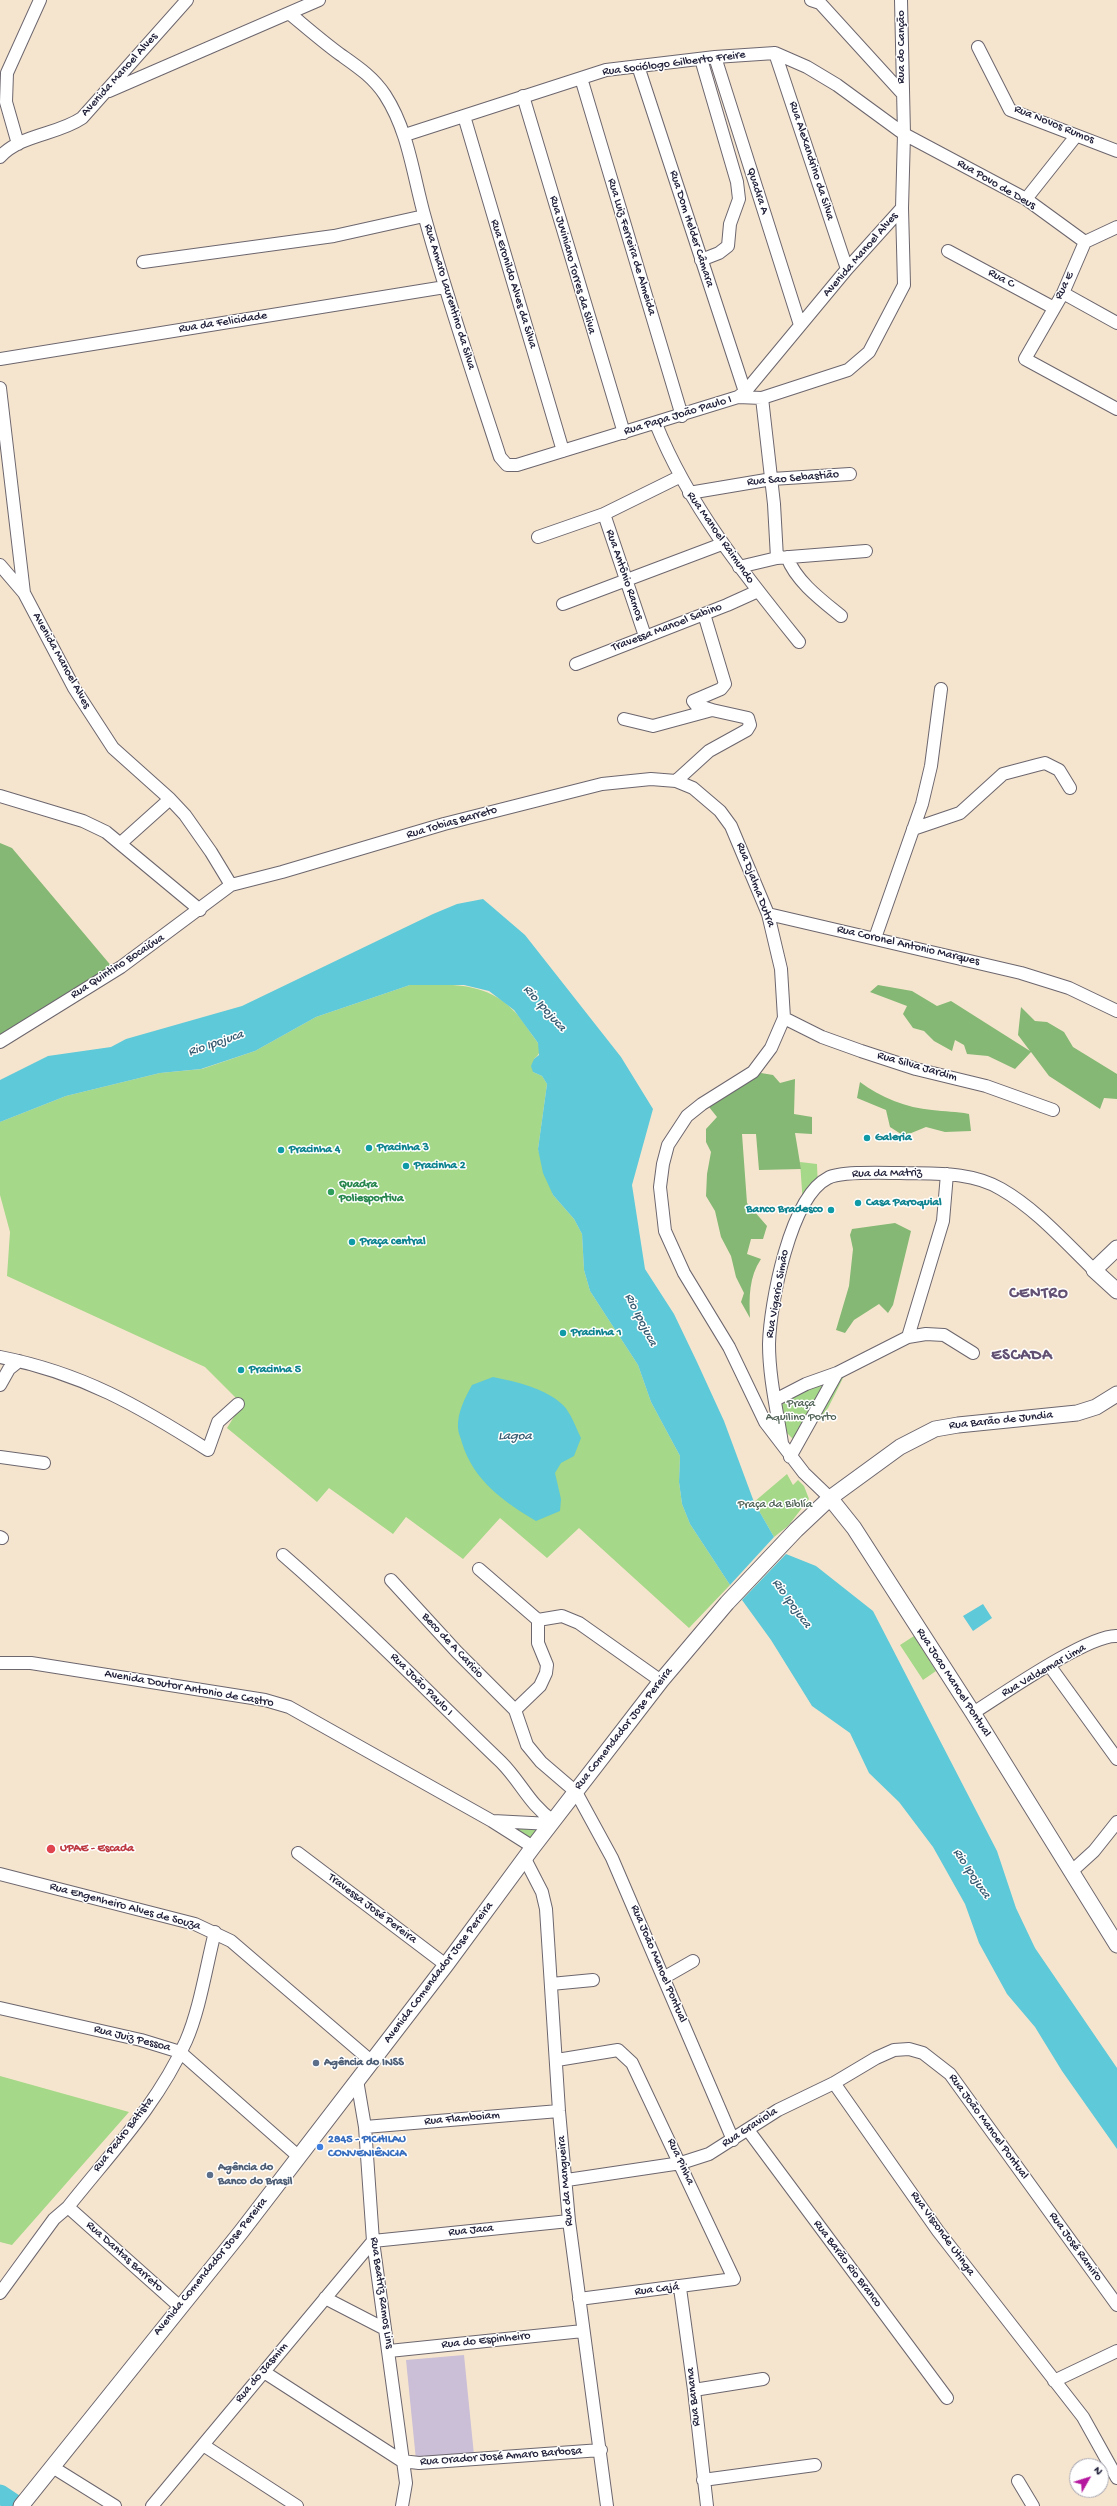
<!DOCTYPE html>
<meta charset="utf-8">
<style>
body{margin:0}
#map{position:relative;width:1117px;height:2506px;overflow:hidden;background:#f6e5ce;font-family:"Gochi Hand",sans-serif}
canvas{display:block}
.north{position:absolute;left:1069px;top:2458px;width:40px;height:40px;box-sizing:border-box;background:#fff;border:1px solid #a7a7b1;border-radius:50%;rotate:51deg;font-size:11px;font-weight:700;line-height:16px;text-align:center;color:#22223b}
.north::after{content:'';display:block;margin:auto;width:14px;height:18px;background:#b5179e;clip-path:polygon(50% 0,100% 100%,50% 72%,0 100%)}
</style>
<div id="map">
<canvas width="1117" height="2506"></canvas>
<div class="north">N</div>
</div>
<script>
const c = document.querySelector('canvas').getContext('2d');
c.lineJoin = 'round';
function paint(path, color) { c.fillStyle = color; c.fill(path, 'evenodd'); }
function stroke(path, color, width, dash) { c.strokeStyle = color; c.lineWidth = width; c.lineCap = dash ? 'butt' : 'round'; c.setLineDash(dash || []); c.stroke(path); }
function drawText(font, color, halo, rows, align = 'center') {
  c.font = font + ' "Gochi Hand",sans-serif'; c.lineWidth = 3; c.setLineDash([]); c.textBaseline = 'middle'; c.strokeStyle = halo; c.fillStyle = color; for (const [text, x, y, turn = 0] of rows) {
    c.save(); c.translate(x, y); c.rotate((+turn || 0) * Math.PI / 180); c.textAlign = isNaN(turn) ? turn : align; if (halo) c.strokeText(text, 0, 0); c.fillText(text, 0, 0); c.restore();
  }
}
const industrial = new Path2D(`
 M464,2355l10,100 -58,5 -10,-100z`);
const green = new Path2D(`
 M410,985c38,-1 76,-4 104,26 9,9 16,22 24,32 3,8 2,11 -4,16l-1,13 9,4 5,8 -9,65 15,46 21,24 8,15 2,36 6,21 48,74 13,37 29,54 -1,26 3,22 8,20 40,61 -41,43 -110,-100 -32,30 -47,-40 -37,41 -57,-42 -13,17 -64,-46 -12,14 -90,-74 15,-24 -37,-37 -198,-91 3,-44 -10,-37v-73l66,-26 94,-23 42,-4 53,-18 61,-34z
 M800,1162l17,2 1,26 -15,15z
 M850,1364l-22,44 -29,37 -14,-14 -7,-31z
 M787,1474l6,11 5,-5 6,6 5,13 -21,27 -14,11 -20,-35z
 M914,1636l22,35 -13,9 -23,-35z
 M507,1825l38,2 -17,23z
 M0,2076l129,36 -117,133 -12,-3z`);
const forest = new Path2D(`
 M0,843l12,5 101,120 -113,70z
 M878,985l34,6 25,15 14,-5 79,50 -12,-16 3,-28 14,14 12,1 17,10 9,15 44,27v25l-13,-1 -4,11 -51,-33 -18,-24 -16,17 -27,-13 -21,-2 -3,-9 -9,-5 -3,11 -18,-10 -10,-10 -11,-3 -10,-14 4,-8 -37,-14z
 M761,1073l12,2 7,8 15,-4 -1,35 18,3v17l-17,-1 6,36 -42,1 -3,-36h-14l5,69 20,23 -4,13h-12l-4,15 14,5c-12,18 -12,38 -11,59l-9,-16 3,-9 -8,-16 -5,-21 -10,-19 -6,-26 -9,-15 1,-22 4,-22 -5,-10v-13l11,-12 -8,-10z
 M860,1082c20,15 47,26 72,28 13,2 24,1 37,4l2,17 -26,1 -19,-5 -22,9 -14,-9 -4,-17 -29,-12z
 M895,1223l16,8 -18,74 -5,8 -9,-9 -25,16 -9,13 -9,-3 13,-44 4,-37 -3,-14 2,-6z`);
const water = new Path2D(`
 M483,899l42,36 96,122 32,52 -21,76 13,84 29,45 23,48 27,59 30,81 20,35 -44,48 -40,-61 -8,-20 -3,-22 1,-26 -29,-54 -13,-37 -48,-74 -6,-21 -2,-36 -8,-15 -21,-24 -10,-22 -5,-24 9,-65 -5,-8 -9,-4 -2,-6 3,-7 5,-4 -1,-12 -24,-33 -25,-19 -25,-6h-54l-94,32 -61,34 -54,18 -41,4 -94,23 -66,26v-42l48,-24 63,-9 15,-8 116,-33 191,-92 24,-10z
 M493,1377c24,5 52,11 70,28 8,8 13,23 18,33l-7,18 -13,7 -6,10 6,26 -1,12 -24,10c-33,-20 -62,-40 -74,-78 -1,-5 -4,-10 -4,-15 -1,-15 7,-30 14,-43z
 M786,1554l30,12 57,45 124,240 19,57 19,40 82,120v81l-55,-78 -27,-44 -28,-33 -28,-51 -14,-39 -32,-57 -34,-45 -30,-29 -19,-40 -38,-27 -41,-66 -29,-40z
 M983,1604l9,14 -19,13 -10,-15z`);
const river = new Path2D(`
 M0,2494l18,12`);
const minor = new Path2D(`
 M811,0l9,3 82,90
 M289,13c17,14 34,29 52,42 17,12 32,22 44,40 24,37 28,81 40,123 22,80 49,159 75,239l7,8h10l221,-68 24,1 86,-28 21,-18 35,-67 -2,-77
 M978,47l32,63 107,41
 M775,53l72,216
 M715,57l85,268
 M638,66l107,326
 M581,78l101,338
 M109,91l210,-91
 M523,96l101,337
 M464,116l99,335
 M405,135l201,-65 109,-13 60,-4 32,14 30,18 67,49 122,65 59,43
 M18,144l-12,-42 1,-29 33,-73
 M0,157c21,-23 57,-22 82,-39l105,-118
 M1026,199l50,-63
 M1117,227l-32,15 -22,51 -38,66 92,50
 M948,251l106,57
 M701,260l18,-7 9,-7 2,-22 9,-25 -2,-17 -36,-123
 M143,262l191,-26 90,-20
 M1063,293l54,30
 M0,359l445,-72
 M0,388l24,205 50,95 39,60 57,51 15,16 26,37 20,33
 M738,397l7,-5 102,-123 55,-61 2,-74 -3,-134
 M762,398l12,106 3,54
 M656,424c33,82 88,150 143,218
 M689,493l83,-14 78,-5
 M604,514l41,122
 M538,537l66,-23 75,-37
 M787,557c9,24 33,42 54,59
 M0,565l24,28
 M739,567l38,-9 89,-7
 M563,604l159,-60
 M704,614l21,70 -4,5 -28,12 3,4 16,5
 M576,664l151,-59 31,-14
 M624,719l29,7 59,-16 36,8 2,7 -3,5 -38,21 -33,30
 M0,796l83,25 23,11 94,78
 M913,829l47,-16 43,-39 34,-9 8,-2 14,7 11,18
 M122,842l48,-43
 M768,914l253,59 48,15 48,23
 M875,938l47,-134 9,-38 10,-77
 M784,1018l38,19 39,14 55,18 70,17 67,24
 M0,1042l121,-75 110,-82 51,-13 162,-48 158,-40 49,-5 25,2 17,7 27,23 11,15 37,88 13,55 3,49 -13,30 -18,24 -51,32 -15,12 -19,29 -5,19 -3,23 5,44 19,42 45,74 36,75 39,51 26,25
 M908,1337l35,-116 4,-47
 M0,1357c82,16 139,49 208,93l10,-28 20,-18
 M0,1385l9,-16 10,-8
 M775,1400l31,-16 31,-11
 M782,1443c-5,-32 -13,-66 -13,-99 1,-40 21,-147 59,-166 13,-7 57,-5 72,-5 34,1 71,-2 101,16 35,20 64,53 93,81
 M0,1457l44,6
 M790,1457l47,-84 71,-36 18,-3 18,1 29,18
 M0,1537l2,1
 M283,1555c76,66 146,138 218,207 20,20 28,42 52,59
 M479,1569l59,51 24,-4 17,7 82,58
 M391,1580l66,72 58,58
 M0,1663h31l234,37 24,7 203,114 41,26
 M1049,1665l68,94
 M515,1710l12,35 14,17 35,30 36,66 121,282
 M515,1710l25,-24 6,-13 1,-8 -9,-22v-23
 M973,1713c27,-17 116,-79 144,-77
 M493,1821l58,3
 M298,1853l148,112
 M525,1859l17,33 4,17 13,202 10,110 38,285
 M1072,1871l22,-20 23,-29
 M0,1874l195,50 36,17 140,120
 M665,1977l28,-16
 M551,1984l42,-4
 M0,2008l141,32 39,12 118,104
 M557,2060l61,-10 14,13 102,216 -155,20
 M357,2080l8,47 8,114 33,242 -4,23
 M834,2083l104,148 145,186 34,61
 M365,2127l194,-16
 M748,2130l199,268
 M567,2180l114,-17 28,-9 69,-44 56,-27 42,-25 18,-8 15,-1 14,4 27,21 167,231
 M68,2207l111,99
 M680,2288l14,102 13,116
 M0,2293l54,-74 14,-12c42,-53 90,-103 118,-166 14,-32 20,-74 29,-109
 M325,2298l60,31
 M389,2351l194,-20
 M264,2372l138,89 17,2 182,-13
 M1054,2381l63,-30
 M694,2390l69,-11
 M203,2445l94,61
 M54,2468l61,38
 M703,2480l112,-15
 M1018,2481l15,25
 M152,2506l221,-265 196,-20`);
const tertiary = new Path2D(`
 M1117,1248l-23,22 23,21
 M830,1498l24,30 119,185 144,232
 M21,2506l220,-274 205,-267 87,-118 128,-166 66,-78 69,-73 34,-32 70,-51 35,-18 23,-4 119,-12 19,-6 21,-13`);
const markers = [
 [867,1138,4,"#0f9aa8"],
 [369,1148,4,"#0f9aa8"],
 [281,1150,4,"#0f9aa8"],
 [406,1166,4,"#0f9aa8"],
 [331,1192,4,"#2e9e5b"],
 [858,1203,4,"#0f9aa8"],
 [831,1210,4,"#0f9aa8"],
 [352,1242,4,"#0f9aa8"],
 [563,1333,4,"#0f9aa8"],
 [241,1370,4,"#0f9aa8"],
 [51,1849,5,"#e0444e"],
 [316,2063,4,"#5c6f8a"],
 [320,2147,4,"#3f7fe0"],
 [210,2175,4,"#5c6f8a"]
];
const streetNames = [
 ["Rua do Canção",902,47,-90],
 ["Rua Sociólogo Gilberto Freire",674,64,-7],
 ["Avenida Manoel Alves",120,75,-48],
 ["Rua Novos Rumos",1054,125,22],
 ["Rua Alexandrino da Silva",811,161,72],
 ["Rua Povo de Deus",996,185,30],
 ["Quadra A",757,191,72],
 ["Rua Dom Helder Câmara",691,229,72],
 ["Rua Luiz Ferreira de Almeida",631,247,73],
 ["Avenida Manoel Alves",861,255,-49],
 ["Rua Juviniano Torres da Sliva",572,265,74],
 ["Rua C",1001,279,28],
 ["Rua Eronildo Alves da Silva",513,284,73],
 ["Rua E",1065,286,-64],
 ["Rua Amaro Laurentino da Silva",449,297,73],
 ["Rua da Felicidade",223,323,-9],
 ["Rua Papa João Paulo I",678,416,-17],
 ["Rua Sao Sebastião",793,479,-5],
 ["Rua Manoel Raimundo",720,538,55],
 ["Rua Antônio Ramos",624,575,71],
 ["Travessa Manoel Sabino",667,628,-21],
 ["Avenida Manoel Alves",61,661,61],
 ["Rua Tobias Barreto",452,823,-16],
 ["Rua Djalma Dutra",755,885,69],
 ["Rua Coronel Antonio Marques",908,946,13],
 ["Rua Quintino Bocaiúva",118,967,-33],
 ["Rua Silva Jardim",917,1067,16],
 ["Rua da Matriz",887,1174,-1],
 ["Rua Vigario Simão",778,1294,-80],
 ["Rua Barão de Jundia",1001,1421,-6],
 ["Beco de A Caricio",452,1646,47],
 ["Rua Valdemar Lima",1044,1671,-30],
 ["Rua Joao Manoel Pontual",953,1683,57],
 ["Rua João Paulo I",421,1685,45],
 ["Avenida Doutor Antonio de Castro",189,1689,10],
 ["Rua Comendador Jose Pereira",624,1729,-52],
 ["Rua Engenheiro Alves de Souza",125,1907,15],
 ["Travessa José Pereira",372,1909,37],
 ["Rua João Manoel Pontual",658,1964,67],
 ["Avenida Comendador Jose Pereira",439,1973,-53],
 ["Rua Juiz Pessoa",132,2039,14],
 ["Rua Flamboiam",462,2119,-5],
 ["Rua João Manoel Pontual",988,2127,54],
 ["Rua Graviola",750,2128,-33],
 ["Rua Pedro Batista",124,2135,-52],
 ["Rua Pinha",680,2162,65],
 ["Rua da Mangueira",566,2181,-95],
 ["Rua Jaca",471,2231,-6],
 ["Rua Visconde Utinga",942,2234,54],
 ["Rua José Ramiro",1075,2247,54],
 ["Rua Dantas Barreto",124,2257,42],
 ["Rua Barão Rio Branco",847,2264,53],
 ["Avenida Comendador Jose Pereira",211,2267,-51],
 ["Rua Cajá",657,2290,-7],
 ["Rua Beatriz Ramos Lins",381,2293,82],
 ["Rua do Espinheiro",486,2341,-6],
 ["Rua do Jasmim",262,2373,-50],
 ["Rua Banana",694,2397,-96],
 ["Rua Orador José Amaro Barbosa",501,2457,-4]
];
const cultureNames = [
 ["Galeria",875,1138],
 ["Pracinha 3",377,1148],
 ["Pracinha 4",289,1150],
 ["Pracinha 2",414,1166],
 ["Casa Paroquial",866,1203],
 ["Banco Bradesco",823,1210,"right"],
 ["Praça central",360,1242],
 ["Pracinha 1",571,1333],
 ["Pracinha 5",249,1370]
];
const leisureNames = [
 ["Quadra",339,1185],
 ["Poliesportiva",339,1199]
];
const parkNames = [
 ["Praça",801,1404],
 ["Aquilino Porto",801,1418],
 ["Praça da Biblía",775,1505]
];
const healthNames = [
 ["UPAE - Escada",60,1849]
];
const serviceNames = [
 ["Agência do INSS",324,2063],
 ["Agência do",218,2168],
 ["Banco do Brasil",218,2182]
];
const shopNames = [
 ["2845 - PICHILAU",328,2140],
 ["CONVENIÊNCIA",328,2154]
];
const waterNames = [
 ["Rio Ipojuca",544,1009,48],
 ["Rio Ipojuca",216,1044,-19],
 ["Rio Ipojuca",640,1320,63],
 ["Lagoa",515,1437],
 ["Rio Ipojuca",791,1604,54],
 ["Rio Ipojuca",971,1874,56]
];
const districtNames = [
 ["CENTRO",1039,1295],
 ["ESCADA",1022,1357]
];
paint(industrial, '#cabfd6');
paint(green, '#a5d888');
paint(forest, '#84b874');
paint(water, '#5ec9d8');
stroke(river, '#5ec9d8', 19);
stroke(minor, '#6c666e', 14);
stroke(tertiary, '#6c666e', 17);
stroke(minor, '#fff', 12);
stroke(tertiary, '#fff', 15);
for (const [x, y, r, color] of markers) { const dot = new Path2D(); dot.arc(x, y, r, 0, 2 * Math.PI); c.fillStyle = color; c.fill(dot); stroke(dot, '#fff', 1.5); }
drawText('12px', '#22223b', '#fff', streetNames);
drawText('bold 12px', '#0d838f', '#fff', cultureNames, 'left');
drawText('bold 12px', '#27864d', '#fff', leisureNames, 'left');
drawText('12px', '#506256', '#fff', parkNames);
drawText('bold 12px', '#be3a42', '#fff', healthNames, 'left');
drawText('bold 12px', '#4e5e75', '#fff', serviceNames, 'left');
drawText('bold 12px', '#366cbe', '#fff', shopNames, 'left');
drawText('italic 13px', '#375c72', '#fff', waterNames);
c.letterSpacing = '1px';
drawText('bold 16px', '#635173', '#fff', districtNames);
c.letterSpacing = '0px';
</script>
